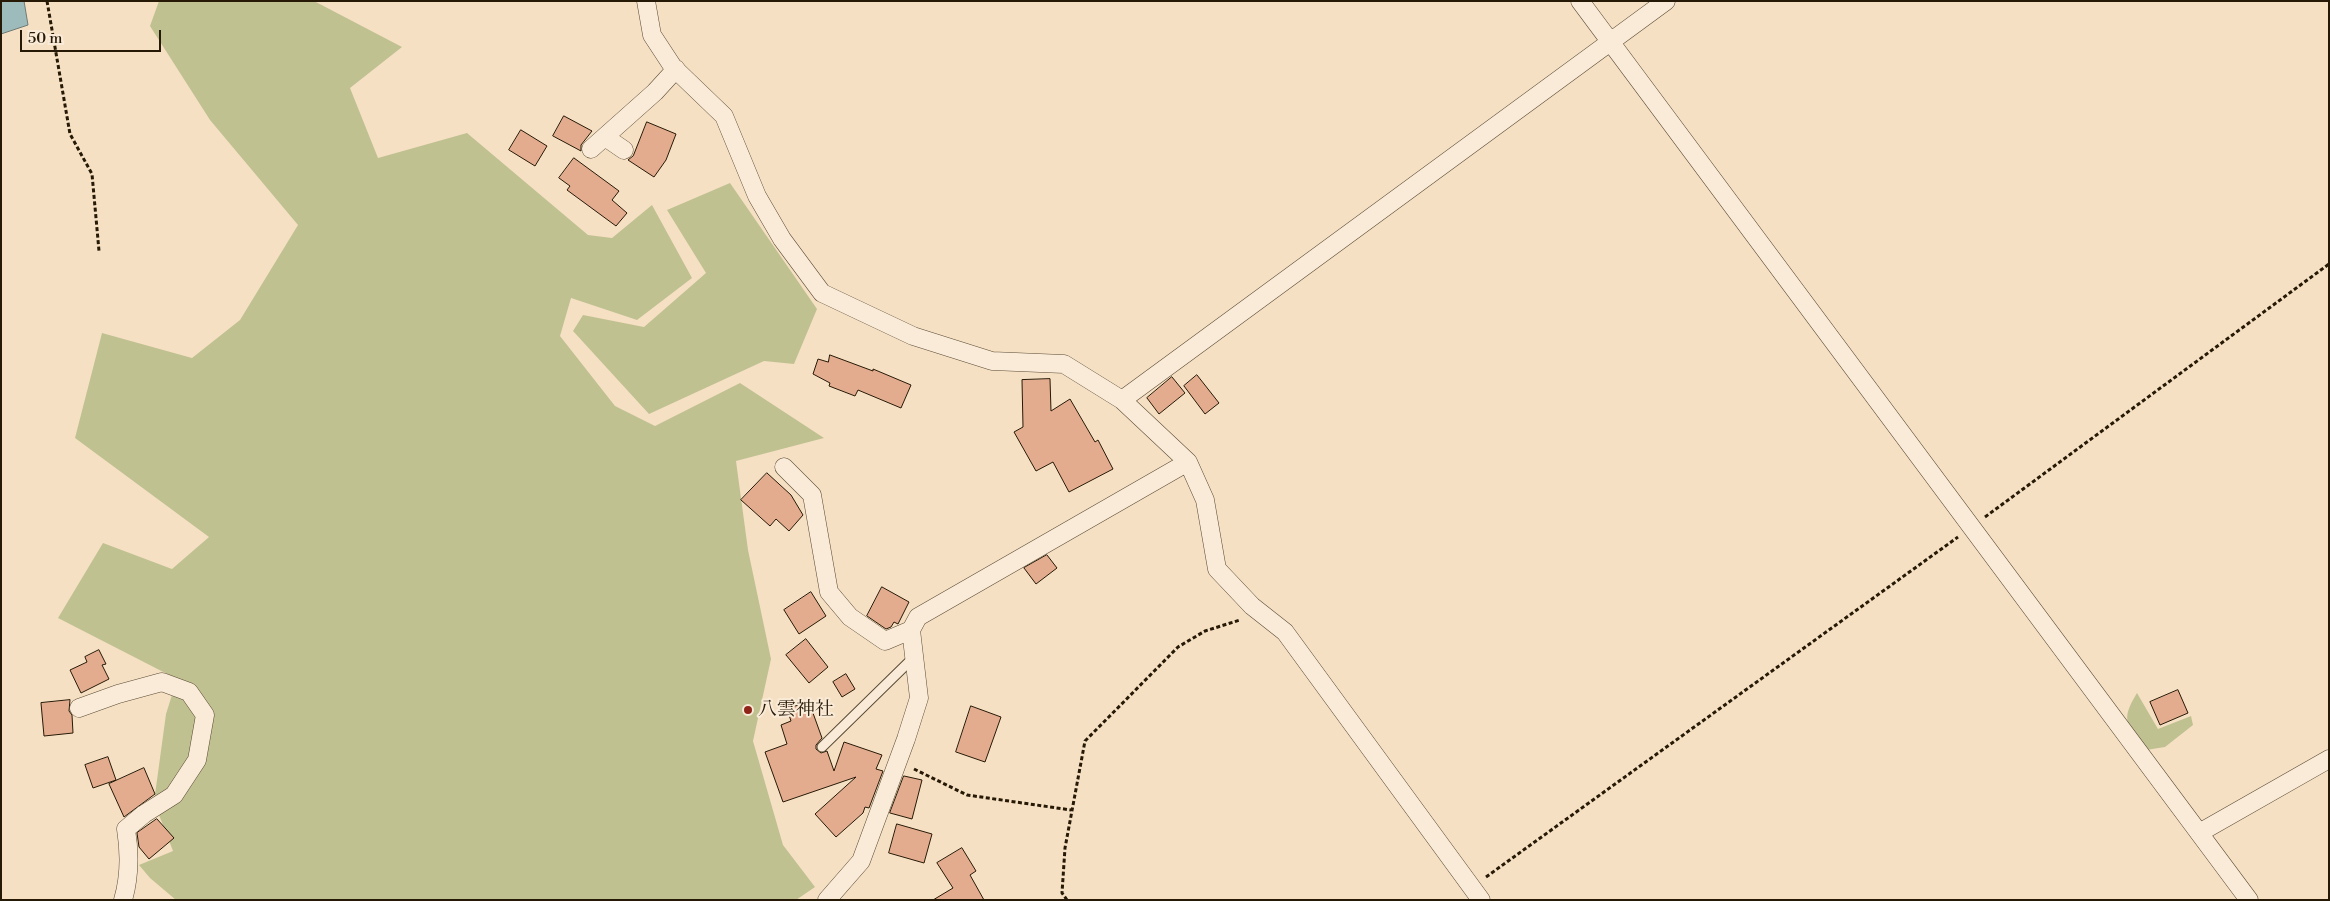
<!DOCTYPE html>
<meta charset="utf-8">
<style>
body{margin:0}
#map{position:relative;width:2330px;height:901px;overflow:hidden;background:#f6e0c3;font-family:"Libre Bodoni",serif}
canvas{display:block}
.frame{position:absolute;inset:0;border:2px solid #261906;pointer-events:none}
.scale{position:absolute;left:20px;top:30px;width:141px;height:22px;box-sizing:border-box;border:2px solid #261906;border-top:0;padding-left:6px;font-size:15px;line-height:18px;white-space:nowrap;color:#261906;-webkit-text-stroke:4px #f9ebd8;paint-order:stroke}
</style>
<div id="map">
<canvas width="2330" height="901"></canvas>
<div class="frame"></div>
<div class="scale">50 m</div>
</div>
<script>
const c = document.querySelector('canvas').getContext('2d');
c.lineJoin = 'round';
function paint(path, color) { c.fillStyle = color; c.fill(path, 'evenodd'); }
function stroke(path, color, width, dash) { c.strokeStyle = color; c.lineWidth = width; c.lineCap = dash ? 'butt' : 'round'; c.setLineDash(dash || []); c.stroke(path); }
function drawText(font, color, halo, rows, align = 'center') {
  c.font = font + ' "Libre Bodoni","Noto Serif JP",serif'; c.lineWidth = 4; c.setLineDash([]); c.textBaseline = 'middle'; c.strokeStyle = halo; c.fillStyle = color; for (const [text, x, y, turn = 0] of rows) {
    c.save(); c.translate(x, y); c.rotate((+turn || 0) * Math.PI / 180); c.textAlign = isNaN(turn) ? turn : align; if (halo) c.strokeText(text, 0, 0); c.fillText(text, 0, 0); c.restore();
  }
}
const green = new Path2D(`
 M159,1h155l88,46 -52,41 28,70 89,-25 121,102 24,3 40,-33 40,73 -55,42 -66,-22 -11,38 55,70 40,20 85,-43 84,55 -88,23 12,89 23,109 -18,82 30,104 32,42 -19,13h-620l-26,-22 -11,-13 34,-14 -19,-49 12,-88 11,-35 -119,-61 45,-75 69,26 37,-32 -134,-99 27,-105 90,25 48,-38 58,-95 -88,-105 -60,-94z
 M730,183l87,126 -23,55 -30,-3 -115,53 -76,-83 10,-16 61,12 62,-54 -39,-63z
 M2137,693l21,36 33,-13 2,9 -28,22 -19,3c-18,-25 -27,-28 -9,-57z`);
const water = new Path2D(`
 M1,1h23l4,24 -27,9z`);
const building = new Path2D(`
 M564,116l28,15 -11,14v6l-28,-15z
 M647,122l29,12 -10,26 -12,17 -26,-17 5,-4z
 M521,130l26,16 -12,20 -26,-16z
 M574,158l45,33 -7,9 15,13 -11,13 -49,-36 3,-4 -11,-8z
 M830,355l43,16v-2l38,16 -10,23 -43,-18 -3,6 -26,-10 1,-3 -17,-9 5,-15 10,3z
 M1197,375l22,28 -14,11 -21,-28z
 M1172,377l13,16 -26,21 -12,-16z
 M1050,379l1,32 19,-12 25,43 3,-2 15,29 -44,23 -16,-30 -17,9 -22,-39 9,-5 -1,-47z
 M767,473l24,22 12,20 -14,16 -13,-12 -6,7 -29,-26z
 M1047,555l10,13 -21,16 -12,-16z
 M882,587l27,15 -11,22 -4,-2 -3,5 -5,2 -19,-13z
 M811,592l15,24 -27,18 -15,-24z
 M806,639l22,28 -19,16 -23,-28z
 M99,650l7,14 -4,1 7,14 -28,14 -11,-23 17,-8 -2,-5z
 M846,674l9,15 -13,8 -9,-15z
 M2178,690l10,23 -28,12 -10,-23z
 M70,700l-1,11 3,4 1,18 -29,3 -3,-33z
 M809,702l13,36 -6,7v4l5,4 6,-2 7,20 10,-29 38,13 -6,14 7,2 -14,37 -4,-1 -2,6 -27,24 -21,-23 41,-37 -73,25 -18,-50 22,-8 -6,-19 10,-4 -4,-12z
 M971,706l30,11 -16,45 -29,-10z
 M108,757l8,23 -23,8 -8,-23z
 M144,768l11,26 -31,23 -15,-33z
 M904,776l18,4 -10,39 -22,-6z
 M157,819l17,19 -25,21 -10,-12 -2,-14z
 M897,824l35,10 -8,29 -35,-10z
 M962,848l14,23 -6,4 14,25h-51l20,-12 -16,-25z`);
const path = new Path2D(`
 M47,1l23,133 22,40 7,77
 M1985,517l344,-253
 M914,769l53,26 104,15
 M1486,877l472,-340
 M1067,900l-5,-7 3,-45 20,-107 93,-94 27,-16 35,-11`);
const service = new Path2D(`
 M822,747l92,-90`);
const minor = new Path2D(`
 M646,1l6,34 21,32 51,49 33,80 25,43 40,54 91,43 79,25 72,3 58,36 66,62 17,38 12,69 35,37 33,26 196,268
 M1580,1l669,899
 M605,137l19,13
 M591,149l64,-57 21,-23
 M1122,400l544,-399
 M784,467l28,28 17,97 21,25 35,24 26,-11
 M79,708l39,-14 44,-12 27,10 16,23 -8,45 -23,35 -30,19 -18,15c4,25 4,47 -3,71
 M2199,833l130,-74
 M827,900l34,-39 45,-122 13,-41 -8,-68 7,-13 270,-155`);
const markers = [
 [748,710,5,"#8f2418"]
];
const poiNames = [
 ["八雲神社",758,710]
];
paint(green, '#c0c191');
paint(water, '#9ebbbb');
stroke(water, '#6e7a73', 1);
paint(building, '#e4ac8f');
stroke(building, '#261906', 1);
stroke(service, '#5a4b35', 11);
stroke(minor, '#5a4b35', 19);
stroke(path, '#261906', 3, [4, 2.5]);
stroke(service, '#f9ebd8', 9);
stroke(minor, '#f9ebd8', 18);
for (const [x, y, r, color] of markers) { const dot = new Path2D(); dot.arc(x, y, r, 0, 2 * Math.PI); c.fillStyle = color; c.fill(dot); stroke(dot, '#f9ebd8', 2); }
drawText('19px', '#261906', '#f9ebd8', poiNames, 'left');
</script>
